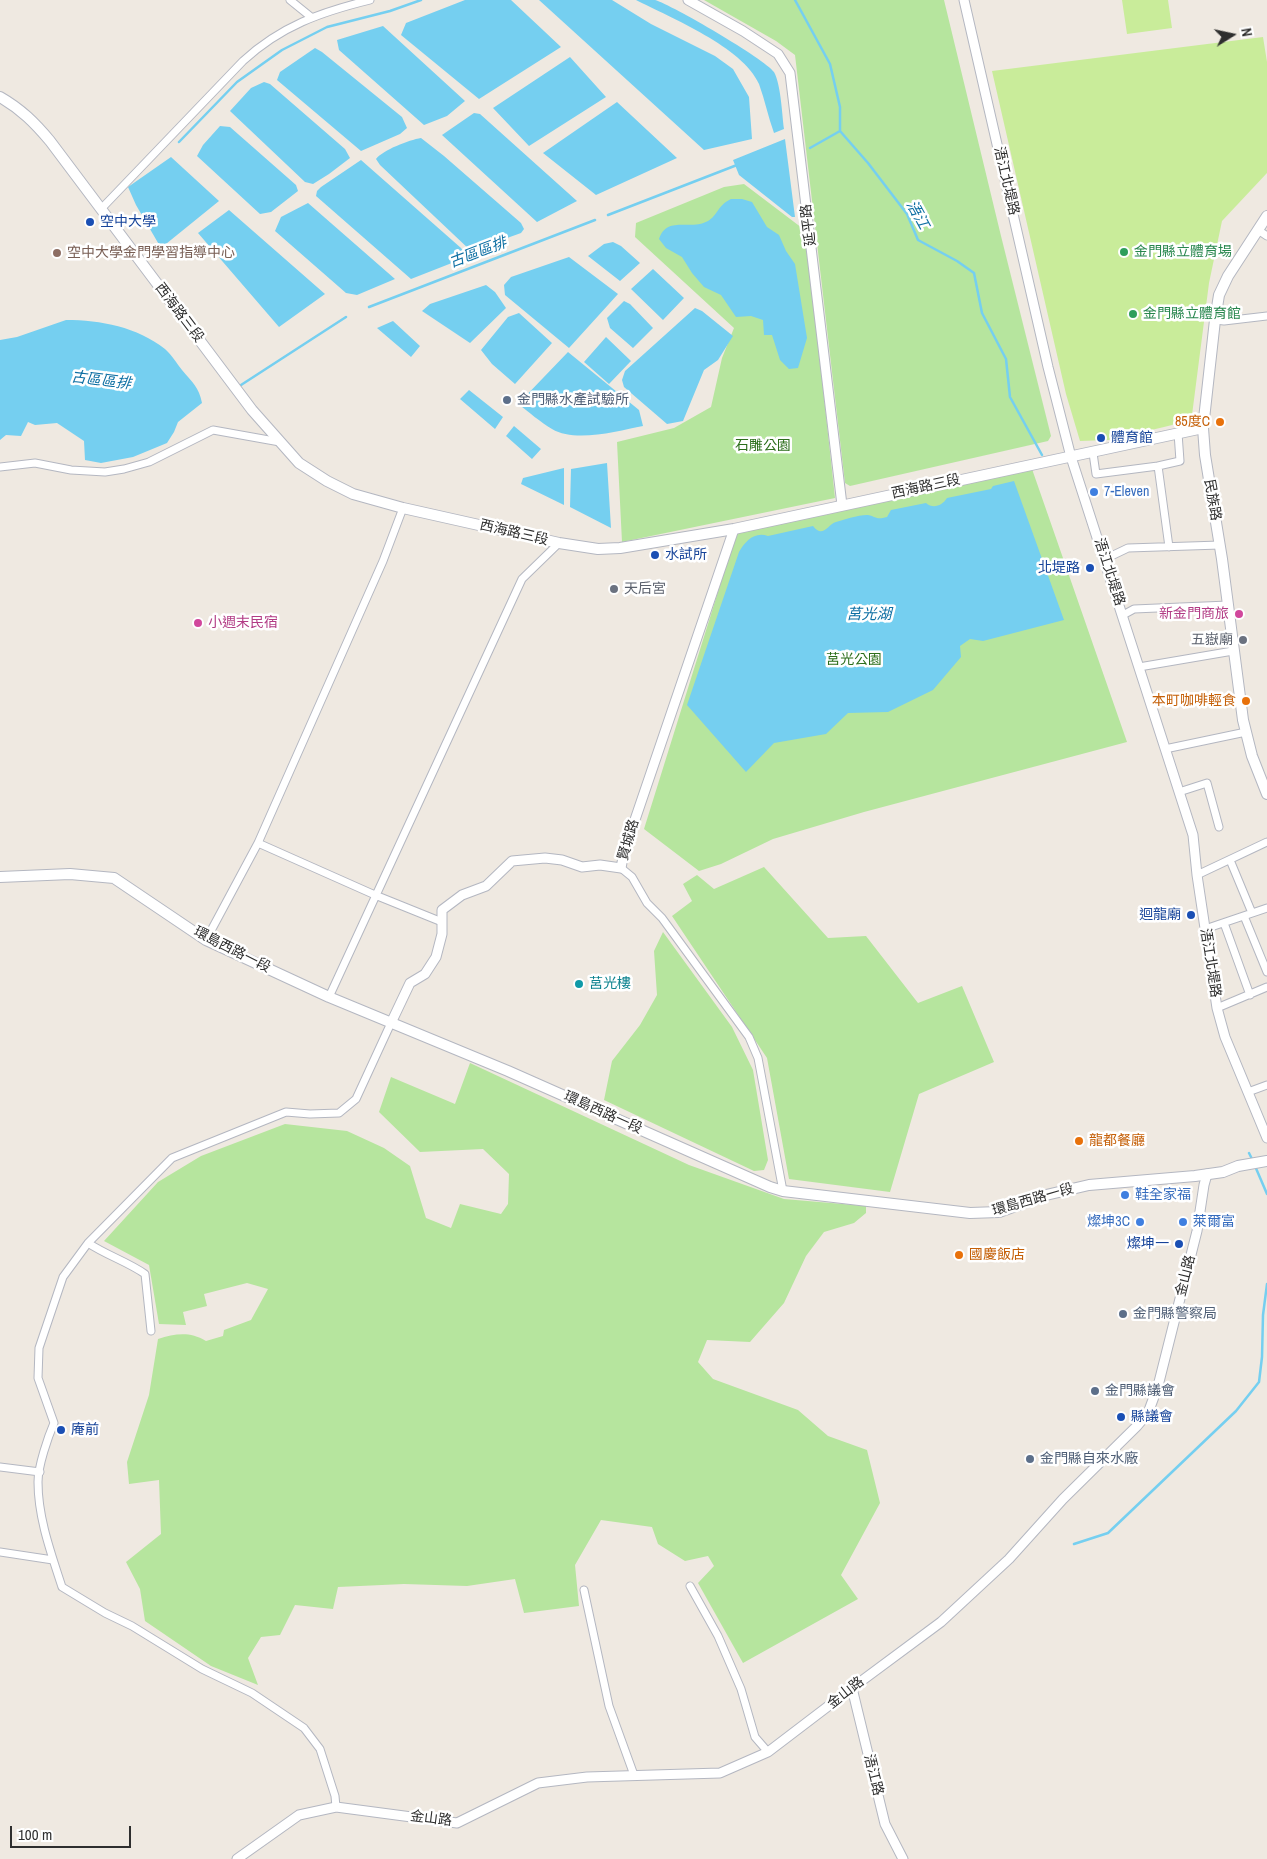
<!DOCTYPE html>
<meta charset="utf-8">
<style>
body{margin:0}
#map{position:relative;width:1267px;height:1859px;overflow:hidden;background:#efe9e1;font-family:"Archivo Narrow",sans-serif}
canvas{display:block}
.north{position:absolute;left:1207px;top:10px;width:50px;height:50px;-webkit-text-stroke:4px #fff;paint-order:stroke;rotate:80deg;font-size:14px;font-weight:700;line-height:20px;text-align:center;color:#2e2e2e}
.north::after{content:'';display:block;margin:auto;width:18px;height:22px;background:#2e2e2e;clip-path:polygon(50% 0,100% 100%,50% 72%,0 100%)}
.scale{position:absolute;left:10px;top:1826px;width:121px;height:22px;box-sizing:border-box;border:2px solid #2e2e2e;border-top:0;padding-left:6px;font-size:15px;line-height:18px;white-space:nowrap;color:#2e2e2e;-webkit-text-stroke:4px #fff;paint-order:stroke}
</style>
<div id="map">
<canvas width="1267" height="1859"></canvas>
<div class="north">N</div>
<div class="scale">100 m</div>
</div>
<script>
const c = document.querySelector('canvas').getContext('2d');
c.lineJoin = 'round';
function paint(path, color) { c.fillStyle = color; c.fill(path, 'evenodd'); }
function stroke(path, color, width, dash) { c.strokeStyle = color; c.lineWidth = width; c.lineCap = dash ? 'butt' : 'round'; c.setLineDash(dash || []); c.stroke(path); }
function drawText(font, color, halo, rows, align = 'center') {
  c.font = font + ' "Archivo Narrow","Noto Sans TC",sans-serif'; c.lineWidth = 5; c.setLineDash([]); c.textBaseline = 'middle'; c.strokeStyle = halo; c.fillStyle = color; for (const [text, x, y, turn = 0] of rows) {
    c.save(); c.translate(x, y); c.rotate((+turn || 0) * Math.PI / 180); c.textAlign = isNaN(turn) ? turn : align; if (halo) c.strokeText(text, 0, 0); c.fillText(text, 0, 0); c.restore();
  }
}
const green = new Path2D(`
 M704,0h240l57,236 50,200 -3,5 -198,45 -5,-3 -50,-428 -19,-14z
 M744,184l62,47 29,267 -213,44 -5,-100 57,-14 37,-21 11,-49 12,-30 -99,-91 1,-14 88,-36z
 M1032,469l95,273 -263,70 -91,27 -52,25 -22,7 -55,-42 93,-298z
 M764,867l64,71 38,-2 52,67 44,-17 32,76 -75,32 -29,98 -101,-13 -22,-121 -95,-142 20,-15 -9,-17 14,-9 17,14z
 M663,932l69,95 21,43 15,90 -4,10 -10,1 -150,-71 8,-39 28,-36 17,-30 -3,-44z
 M470,1063l219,102 95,34 82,7v7l-12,10 -30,9 -18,24 -22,47 -34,39 -43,-2 -9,22 15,17 85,31 30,26 39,14 13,53 -39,72 17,24 -115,64 -45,-80 16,-17 -6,-10 -23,5 -27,-17 -6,-17 -51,-7 -26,45 4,41 -55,7 -9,-34 -48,7 -63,-2 -66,3 -5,22 -38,-4 -15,30 -19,2 -13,21 10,27 -47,-19 -66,-45 -5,-32 -14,-27 35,-28 -2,-54 -30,4 -2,-22 22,-67 9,-56c17,-5 31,-8 48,2l17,-5 1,-6 27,-10 17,-31 -21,-6 -43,11 3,12 -24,6 3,13 -27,-1 -10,-59 -45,-24 54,-59 43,-26 84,-32 62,7 37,17 26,18 16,52 25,10 9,-24 41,10 7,-10 1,-30 -26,-25 -63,3 -41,-40 12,-35 64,27z`);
const pitch = new Path2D(`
 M1122,0h46l4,28 -45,6z
 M1263,37l4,25v111l-45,48 -13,62 -17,132 -20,10 -8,2 -55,13 -29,1 -14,-47 -74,-323z`);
const water = new Path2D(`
 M465,0h46l50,47 -82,52 -78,-64 5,-12z
 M539,0h73l39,24 64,32 18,13 16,28 3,42 -48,11z
 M636,0c6,0 14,0 19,0 17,5 110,59 119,72 7,13 8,42 10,57l-10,4c-6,-16 -9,-33 -15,-49 -16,-37 -88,-66 -123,-84z
 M383,26l82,75 -18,15 -23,9 -85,-75 -2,-10z
 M315,48l7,4 80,65 5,11 -7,6 -39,17 -84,-71 3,-8z
 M570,57l36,40 -77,49 -36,-38z
 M264,82l6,2 75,65 5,9 -21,16 -16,10 -8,-2 -75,-71 21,-23z
 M617,102l60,56 -81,37 -53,-42z
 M474,113l6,1 97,87 -40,21 -95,-87z
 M220,126l10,1 66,58 2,6 -27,21 -11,2 -63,-58 6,-11z
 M421,138l23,18 77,67 3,6 -3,4 -50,18 -91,-86 -4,-6c7,-9 33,-19 45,-21z
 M785,139l10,78h-3l-53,-42 -6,-15z
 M171,157l48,44 -58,47 -25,-43 -8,-18z
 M361,160l100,88 4,6 -3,5 -51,20 -95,-83 1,-5 4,-4z
 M731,199h11l10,3 15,25 12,8 7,16 9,13 12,74 -9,30 -9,1 -9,-9 -8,-25h-8l-1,-15 -12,-4 -15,1 -15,-22 -17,-8 -12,-14 -10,-16 -16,-9 -7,-9c8,-24 31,-8 49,-18 9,-5 10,-16 23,-22z
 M308,203l87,76 -38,16 -11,-2 -71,-62 6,-14z
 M229,210l96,84 -46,33 -81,-94z
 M613,242l8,4 19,17 -20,18 -32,-25 16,-12z
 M569,257l49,37 -49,54 -64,-53 -1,-10 7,-8z
 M653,269l31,29 -21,22 -32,-31z
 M486,285l9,7 11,16 -36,35 -48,-32 8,-7z
 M624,301l6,3 23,24 -20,20 -23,-20 -3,-10z
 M695,308l7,3 31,25 -15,24 -14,10 -21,51 -16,3 -43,-37 -2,-7 3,-9z
 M519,313l33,30 -37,41 -23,-20 -11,-14 27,-33z
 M66,320c35,0 71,7 99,29 7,6 12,15 17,21 10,12 17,17 20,33l-24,19 -4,10 -7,11 -34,14 -32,6 -16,-3 -1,-19 -27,-18 -22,2 -7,-3 -7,14 -15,-1 -6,5v-100l17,-3z
 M393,321l27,25 -9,11 -34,-29z
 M606,337l25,24 -22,23 -25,-22z
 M568,352l71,58 4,16c-25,5 -68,17 -91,3 -12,-7 -23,-17 -34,-25z
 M469,390l34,27 -8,12 -35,-30z
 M514,426l27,23 -9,10 -26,-23z
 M607,463l4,65 -41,-21 1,-38z
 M564,468v37l-43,-21 2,-6z
 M1014,481l50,139 -81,21 -13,-2 -10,7 1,11 -28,33 -45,22 -40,1 -22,21 -52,9 -28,29 -59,-67 52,-153c6,-11 16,-21 29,-16l45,-10c10,13 15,-2 23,-4 6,-2 26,-8 32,-7 9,2 8,5 19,2l4,-7 35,-7c7,6 16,3 21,-5l44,-9 2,-3z`);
const stream = new Path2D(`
 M795,0l35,64 10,43v24l28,32 39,51 11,26 39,21 17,12 8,40 24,46 4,38 32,58
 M179,142l58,-60 45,-32 45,-23 63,-16 31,-11
 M810,148l30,-17
 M608,215l129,-50
 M369,307l226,-87
 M241,385l105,-68
 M1249,1153l4,8
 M1255,1166l12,28
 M1074,1544l34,-11 128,-122 23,-29 3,-25 1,-42 4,-31`);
const minor = new Path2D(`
 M290,0l21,17
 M101,209l142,-148c38,-35 78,-49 127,-61
 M1258,230l9,6
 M1215,320l9,1 43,-5
 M1093,453l3,21 62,-8
 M0,467l35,-4 36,7 34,2 19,-3 25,-7 64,-32 67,12
 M1169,547l-11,-81 22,-5 -2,-28
 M1105,559l23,-11 92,-3
 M1123,615l11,-6 94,-4
 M1139,667l94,-16
 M1165,749l81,-17
 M1179,792l28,-9 12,44
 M258,843l117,52 67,27
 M1230,860l22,53
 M621,868l11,9 15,26 15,15 87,119 9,21 25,133
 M1197,875l70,-33
 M1244,916l23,56
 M1224,923l26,72
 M1205,929l62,-21
 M206,940l52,-97 125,-282 20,-53
 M329,997l193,-418 37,-36
 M1217,1008l50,-21
 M1248,1092l19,-7
 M88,1243c18,12 40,19 57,31l6,57
 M0,1467l40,5
 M0,1552l53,8
 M690,1586l28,50 23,53 14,48 13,15
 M584,1590l25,116 25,69
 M336,1807l-1,-11 -15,-47 -16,-21 -52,-35 -50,-24 -70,-43 -27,-13 -43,-26c-11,-34 -24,-69 -24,-105 0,-16 10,-45 16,-59l-16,-45 1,-30 24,-71 25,-34 84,-85 114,-46 24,2 29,-1 17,-14 35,-76`);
const tertiary = new Path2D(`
 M688,0l55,31 35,23 12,19 52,432
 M964,0l84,367 23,90 122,378 4,40 20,133 8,29 42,101
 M391,1023l19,-40 15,-9 11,-17 6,-23v-24l20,-15 24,-9 26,-25 33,-3 17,2 20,7 18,-2 21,3 3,-16 110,-323
 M852,1688l33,136 18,35
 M237,1859l62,-44 37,-8 121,16 81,-40 49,-6 133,-4 48,-21 84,-64 89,-66 68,-63 54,-60 74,-73 11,-13 10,-27 39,-155 7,-46 3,-11`);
const secondary = new Path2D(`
 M0,97c21,12 35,26 50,44l202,269 47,53 28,18 26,13 50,14 156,35 39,6 22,-1 114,-19 469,-101
 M1267,216l-39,60 -9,19 -4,25 -12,108 2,27 17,104 21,161 9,36 15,38
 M0,877l70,-3 44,4 92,62 123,57 179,74 262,116 13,4 187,22 29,-1 47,-17 43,-10 106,-9 28,-4 15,-6 29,-5`);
const markers = [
 [90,222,5,"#1a4fb4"],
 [1124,252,5,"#2e9e5b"],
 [57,253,5,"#8d6e63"],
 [1133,314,5,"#2e9e5b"],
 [507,400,5,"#5c6f8a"],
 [1220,422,5,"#e8710a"],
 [1101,438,5,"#1a4fb4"],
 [1094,492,5,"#3f7fe0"],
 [655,555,5,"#1a4fb4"],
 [1090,568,5,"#1a4fb4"],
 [614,589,5,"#6b7280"],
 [1239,614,5,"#d1479c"],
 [198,623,5,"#d1479c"],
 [1243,640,5,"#6b7280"],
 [1246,701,5,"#e8710a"],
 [1191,915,5,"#1a4fb4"],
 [579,984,5,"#0f9aa8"],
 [1079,1141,5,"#e8710a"],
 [1125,1195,5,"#3f7fe0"],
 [1140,1222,5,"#3f7fe0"],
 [1183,1222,5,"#3f7fe0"],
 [1179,1244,5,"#1a4fb4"],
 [959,1255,5,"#e8710a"],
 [1123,1314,5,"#5c6f8a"],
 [1095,1391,5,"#5c6f8a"],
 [1121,1417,5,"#1a4fb4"],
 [61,1430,5,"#1a4fb4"],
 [1030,1459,5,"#5c6f8a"]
];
const streetNames = [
 ["浯江北堤路",1006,181,77],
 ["延平路",809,225,-97],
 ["西海路三段",179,313,53],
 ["西海路三段",926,487,-12],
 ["民族路",1212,500,80],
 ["西海路三段",514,533,13],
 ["浯江北堤路",1109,572,72],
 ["賢城路",629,840,-74],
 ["環島西路一段",232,950,27],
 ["浯江北堤路",1210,963,81],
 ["環島西路一段",603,1113,24],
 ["環島西路一段",1033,1200,-16],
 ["金山路",1186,1276,-76],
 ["金山路",846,1693,-38],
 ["浯江路",873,1775,76],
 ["金山路",431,1819,7]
];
const transitNames = [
 ["空中大學",100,222],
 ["體育館",1111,438],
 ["水試所",665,555],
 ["北堤路",1080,568,"right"],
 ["迴龍廟",1181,915,"right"],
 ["燦坤一",1169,1244,"right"],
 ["縣議會",1131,1417],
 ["庵前",71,1430]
];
const leisureNames = [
 ["金門縣立體育場",1134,252],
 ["金門縣立體育館",1143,314]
];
const educationNames = [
 ["空中大學金門學習指導中心",67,253]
];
const serviceNames = [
 ["金門縣水產試驗所",517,400],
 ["金門縣警察局",1133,1314],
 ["金門縣議會",1105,1391],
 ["金門縣自來水廠",1040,1459]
];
const foodNames = [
 ["85度C",1210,422],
 ["本町咖啡輕食",1236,701],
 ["龍都餐廳",1089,1141,"left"],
 ["國慶飯店",969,1255,"left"]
];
const parkNames = [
 ["石雕公園",763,446],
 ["莒光公園",854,660]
];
const shopNames = [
 ["7-Eleven",1104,492],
 ["鞋全家福",1135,1195],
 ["燦坤3C",1130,1222,"right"],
 ["萊爾富",1193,1222]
];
const worshipNames = [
 ["天后宮",624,589],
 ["五嶽廟",1233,640,"right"]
];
const hotelNames = [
 ["新金門商旅",1229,614],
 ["小週末民宿",208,623,"left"]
];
const cultureNames = [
 ["莒光樓",589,984]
];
const waterNames = [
 ["浯江",917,215,61],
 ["古區區排",478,253,-21],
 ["古區區排",101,381,7],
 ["莒光湖",869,615]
];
paint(green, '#b6e59e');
paint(pitch, '#c9ec9a');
paint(water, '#75cff0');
stroke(stream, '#75cff0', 2.5);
stroke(minor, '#b4b7c1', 9);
stroke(tertiary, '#b4b7c1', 11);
stroke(secondary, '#b4b7c1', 12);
stroke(minor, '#fff', 7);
stroke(tertiary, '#fff', 9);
stroke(secondary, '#fff', 10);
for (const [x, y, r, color] of markers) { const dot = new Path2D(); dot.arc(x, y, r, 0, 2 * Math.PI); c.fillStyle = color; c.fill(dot); stroke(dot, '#fff', 2); }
drawText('14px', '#2e2e2e', '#fff', streetNames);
drawText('14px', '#164399', '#fff', transitNames, 'left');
drawText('14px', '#27864d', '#fff', leisureNames, 'left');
drawText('14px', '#785e54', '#fff', educationNames, 'left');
drawText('14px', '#4e5e75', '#fff', serviceNames, 'left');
drawText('14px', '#c56008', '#fff', foodNames, 'right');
drawText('14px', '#2c6e1b', '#fff', parkNames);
drawText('14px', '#366cbe', '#fff', shopNames, 'left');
drawText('14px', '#5b616d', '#fff', worshipNames, 'left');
drawText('14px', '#b23c85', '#fff', hotelNames, 'right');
drawText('14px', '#0d838f', '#fff', cultureNames, 'left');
drawText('italic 15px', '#0d6fa3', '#fff', waterNames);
</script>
